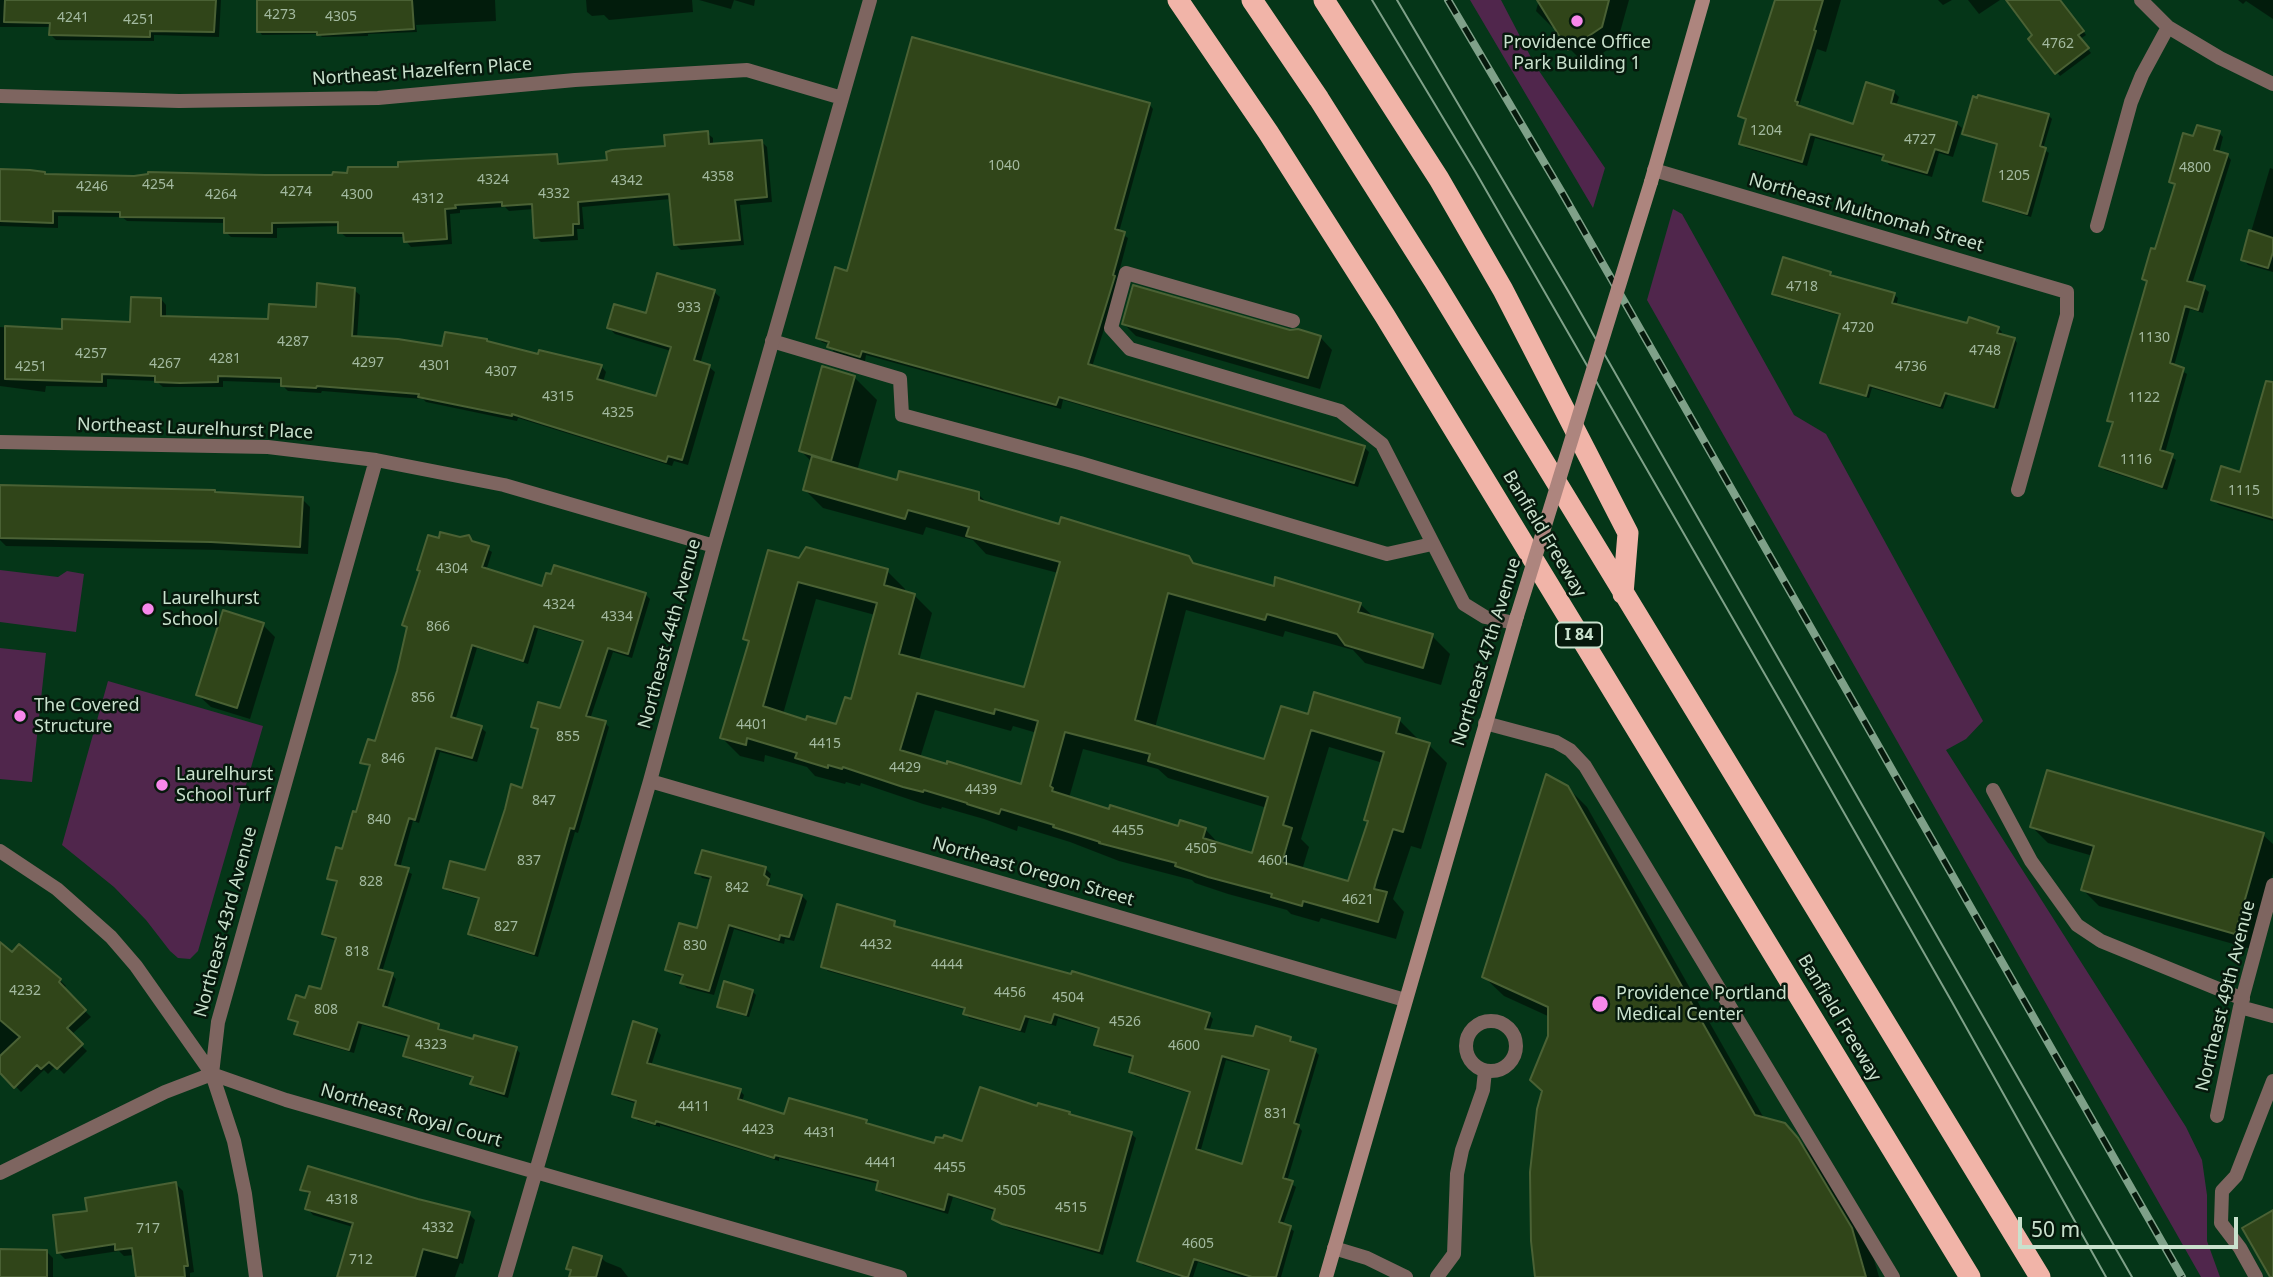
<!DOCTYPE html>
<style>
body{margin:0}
#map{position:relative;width:2273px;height:1277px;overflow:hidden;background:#053618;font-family:"Noto Sans",sans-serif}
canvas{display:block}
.scale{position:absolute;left:2018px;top:1217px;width:220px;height:32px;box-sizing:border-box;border:4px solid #c9e1cd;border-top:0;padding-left:9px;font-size:21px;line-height:24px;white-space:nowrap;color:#c9e1cd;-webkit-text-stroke:5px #06190c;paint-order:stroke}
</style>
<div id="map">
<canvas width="2273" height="1277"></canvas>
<div class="scale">50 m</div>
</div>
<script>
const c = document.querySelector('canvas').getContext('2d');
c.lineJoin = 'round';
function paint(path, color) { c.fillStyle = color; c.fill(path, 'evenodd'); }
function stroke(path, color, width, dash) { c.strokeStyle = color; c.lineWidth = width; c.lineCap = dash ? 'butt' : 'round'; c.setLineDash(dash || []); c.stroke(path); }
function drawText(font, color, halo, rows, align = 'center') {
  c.font = font + ' "Noto Sans",sans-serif'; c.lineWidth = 5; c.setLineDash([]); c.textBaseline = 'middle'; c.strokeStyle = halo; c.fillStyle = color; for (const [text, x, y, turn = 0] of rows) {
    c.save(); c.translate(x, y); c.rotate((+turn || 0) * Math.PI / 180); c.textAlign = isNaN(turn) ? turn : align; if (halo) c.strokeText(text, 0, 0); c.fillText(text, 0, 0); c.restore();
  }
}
const green = new Path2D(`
 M1470,0h31l34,65 70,103 -12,40z
 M1673,209l9,5 112,201 32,19 157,287 -17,18 -20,11 240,377 16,33 5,35v46l13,36h-19l-554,-977z
 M0,570l58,7 9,-6 17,3 -8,58 -76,-10z
 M0,648l46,5 -14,129 -32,-3z
 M108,681l155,45 -65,225 -8,8 -12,-1 -8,-7 -24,-31 -32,-33 -52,-42z`);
const shadow = new Path2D(`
 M0,0h221l-2,37 -65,-2v6l-98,-1 -5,-5v-8h-51z
 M259,0h236l1,21 -80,4 1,7 -49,2v2l-46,1 -3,-3 -57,1 -3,-4z
 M586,0h106l1,12 -84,8 -5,-5 -12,1 -5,-4z
 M699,0h56l-1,6 -20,-6 -3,9z
 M1539,0h90l-12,43 -31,22 -17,-17 -12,-20 -5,-1 -16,-16z
 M1777,0h64l-15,52 -9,-3 -18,57 55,20 40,-34 5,5 -3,9 60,17 6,5 -9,29 -14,-4 -7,24 -43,-12 -4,-7 -70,-20 -8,28 -61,-18 -5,-5 6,-22 -7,-5z
 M1938,0h14l-9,5z
 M1968,0h32l-21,14z
 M2008,0h51l27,35 -6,4 11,14 -31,23 -30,-37 5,-3z
 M2238,0h35v19l-27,-18 -3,3z
 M1149,104l4,5 -34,123 9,6 -11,42 2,2 -27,85 272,80 5,5 -11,35 -295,-87 -2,9 -195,-54 -1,6 -31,-9 -4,-7 -8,-3 -4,-4 30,-65z
 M2048,115l4,4 -9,30 6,4 -18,64 -43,-13 -3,-3 14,-55 -31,-9 -4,-4z
 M707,133l6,5v8l48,-5 6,6 5,55 -32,3 4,40 -63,5 -5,-5 -5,-46 -89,8 2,22h-7l1,11 -37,2 -5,-5 -2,-28 -25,2 -4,-4 -45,3v3l-10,1 2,30 -41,3 -5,-6v-4h-60l-6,-5v-6l-63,2v10l-46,-1 -5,-5v-9l-99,-2 -5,-4 -64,-1v12l-58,-2v-55l46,5 88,2 200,-2 66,-8 156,-12 6,10 47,-4 57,-14z
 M2219,133l4,4 -4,16 8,2 4,5 -39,124 12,4 5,4 -6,21 -13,-4 -16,57 13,8 -22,79 11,7 -9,30 -62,-20 -4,-4 13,-41 -5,-5 39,-137 -5,-4 13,-28 20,-65 -5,-5 23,-43z
 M2270,168l3,1v103l-25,-7 -5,-6z
 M1830,273l4,5 60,17 4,3 -2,8 73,19 29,3 4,4 -2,3 14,4 3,4 -19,66 -50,-14 -5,14 -71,-21 -3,10 -43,-12 -4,-3 19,-67 -64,-19 -3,-3z
 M354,290l6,5 -3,43 87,10 43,-8 3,3 50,13 61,10 5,6 -3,10 54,16 14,-47 -56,-17 -6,-6 105,-36 6,5 -20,67 9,3 6,5 -27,93 -14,-4 -2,5 -154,-48 -1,3 -91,-19 -3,-3 -101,-8 -1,2 -33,-2 -6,-6 1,-2 -60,-2v6h-60l-7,-6 -49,-2v8l-61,-1 -1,6 -45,-6v-59l63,4 69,-7 29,-25 5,6v13l103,3 48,-12z
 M1124,324l166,8 30,5 12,13 -12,39 -184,-53z
 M854,377l23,23 -20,71 41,11 80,12 10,10 72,22 128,32 7,7 81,23 84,16 16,15 56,17 18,18 -9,31 -76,-22 -12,-13 -68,-19 -2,6 -97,-27 -31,118 111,33 43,-45 90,4 18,18 -1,3 13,4 18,18 -26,86 -10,-3 -18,53 11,13 -8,27 -75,-21 -2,4 -28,-8 -4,-4 -59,-16 -33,-11 -3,-3 -73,-19 -49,-19 -52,-16 -1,5 -33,-12 -42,-12 -1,2 -18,-5 -62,-21 -1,3 -14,-4 -1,2 -30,-8 -8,-9 -42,-12 -1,7 -24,-6 -18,-18 28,-94 -5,-5 54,-79 88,11 18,18 -1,4 10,2 18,18 -13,48 106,28 33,-116 -72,-19 -13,-14 -47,-13 -3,8 -100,-27 -18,-18 8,-27 -12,-12zM816,599l59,16 -23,86 -14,25 -31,-4 -24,-8zM935,710l76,21 2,-5 24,7 -15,53 -102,-28zM1329,747l54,16 -17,57 3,3 -19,61 -48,-14 7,-23 -8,-8zM1083,749l75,20 10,9 99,30 -14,47 -33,-10 -15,-16 -26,-1 -110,-30z
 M2273,384v137l-54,-16 -6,-5 28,-26z
 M0,487l302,12 8,8 -2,47 -88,-4 -214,-4 -6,-6z
 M468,537l24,15 -6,19 57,17 102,6 5,5 -18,59 -19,-6 -23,67 15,4 4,4 -31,106 -3,-1 -37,125 -64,-19 -4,-4 10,-34 -30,-8 -5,-4 41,-16 37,-82 16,-58 -6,-5 28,-17 23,-67 -46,-14 -10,35 -51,-16 -22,73 26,7 5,4 -9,30 -37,-10 -21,71 -6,-2 -13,47 12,6 -30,98 10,3 4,4 -9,30 51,16 4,7 32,9 42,8 4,4 -12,45 -31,-10 -5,-4 2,-5 -64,-19 -5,-5 5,-16 -48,-14 -8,28 -54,-15 -4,-5 3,-9 -9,-6 16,-17 16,-10 15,-50 -9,-3 -4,-5 14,-49 -9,-6 14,-27 15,-37 13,-46 -9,-6 14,-18 23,-73 10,-42 -5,-4 36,-85z
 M263,625l12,12 -25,82 -39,-12 -13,-12z
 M1567,787l20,20 178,313 19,5 33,34 54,90 8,28h-342l7,-185 6,-75 -46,-21 -20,-19z
 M2032,827l231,8 10,9v29l-22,76 -152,-43 -16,-16 10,-34 -45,-13z
 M703,852l63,17 5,5 -2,8 3,6 30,8 5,5 -13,40 -9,-2 -1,5 -50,-15 -20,66 -27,-7 -5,-5 2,-5 -11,-4 -6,-5 31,-39 14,-50 -10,-2 -5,-6z
 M894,923l4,6 311,86 4,4 -4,13 45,6 36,1 4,4 21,8 4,4 -21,71 4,5 -15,50 9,6 -13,38 11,6 -13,46h-39l-44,-15 -5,15h-13l-37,-12 -4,-5 52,-166 -56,-18 -4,-5 3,-12 -34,-10 -4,-4 4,-15 -42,-12 -2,8 -27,-7 -4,14 -56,-15 -4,-5 1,-3 -138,-39 -5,-5zM1226,1060l44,12 -27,94 -43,-13z
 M0,944l12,10 48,26 6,6 -3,3 28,28 -20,18 16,16 -23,23 -8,-8 -8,8 -4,-4 -23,22 -21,-22z
 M752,991l4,4 -7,22 -27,-7 -3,-4z
 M656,1030l5,5 -10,31 89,25 4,4 -2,7 43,14 81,6 4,4 65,20 28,-3 75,-35 31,5 4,4 58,17 5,4 -33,117 -94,-27 -15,-9 2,-7 -43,-15 -5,17 -66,-20 -4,-4 1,-6 -100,-26v3l-119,-36v2l-22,-6 -4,-5 4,-12 -20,-6 -4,-5z
 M176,1184l7,7 11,81 -4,1v4h-52l-4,-22 -10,1 -5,-5 -54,8 -7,-7 31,-40z
 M302,1189l167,25 6,6 -12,44 -3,-1 -5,14h-117l15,-50 -40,-12 -6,-7 4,-12z
 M0,1251h46l7,7v19h-53z
 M601,1258l5,4 15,6 7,9h-57l1,-5 -4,-4z`);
const building = new Path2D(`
 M5,0h211l-2,32 -64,-1v6l-101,-2 1,-12 -46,-1z
 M257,0h155l2,29 -97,6v-3h-60z
 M1537,0h72l-7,27 -34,23z
 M1775,0h48l-9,30 2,1 -21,70 3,1 -1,3 56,19 13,-42 28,9 -3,12 66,19 -9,31 -13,-4 -8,24 -45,-13 2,-5 -74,-21 -8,28 -63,-18 7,-25 -8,-3z
 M2006,0h54l24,31 -6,4 11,13 -34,26 -27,-35 4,-4z
 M912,37l238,66 -35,126 10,3 -12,43 2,1 -27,88 277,82 -11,37 -295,-86 -3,8 -194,-54 -2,6 -33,-10 2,-5 -13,-4 19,-71 12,4z
 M1978,95l71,19 -9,32 6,2 -19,66 -44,-13 14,-57 -35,-10 11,-38 4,2z
 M2197,125l23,6 -6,19 14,4 -41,127 18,5 -7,24 -13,-4 -15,57 14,5 -24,82 13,4 -11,33 -63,-21 14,-44 -6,-1 40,-140 -5,-2 9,-31 4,1 20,-65 -6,-2 14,-49 10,3z
 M708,131l1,13 53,-4 5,57 -32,3 5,40 -66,5 -5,-51 -91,8 1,22h-6v11l-39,3 -2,-34 -30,2v-4l-47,3 1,3 -11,1 2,30 -43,3 -1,-9h-65v-11l-66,1v10h-48v-15l-104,-1v-5l-67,-1v12l-53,-2v-52l30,1 15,2v2l89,2 14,-2v-2l117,3h67l1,-3 14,1 1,-6h50v-5l159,-8 1,10 49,-4 -1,-8 6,-2 53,-4 -1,-11z
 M2249,230l24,8v14l-5,16 -27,-8z
 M1783,257l48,15 -1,3 65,18 -3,10 75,20 2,-6 30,10 -2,6 18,5 -21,69 -49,-14 -5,13 -71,-21 -3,11 -46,-13 20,-69 -68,-20z
 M657,273l58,17 -21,70 16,5 -28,95 -14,-4 -2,6 -154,-48v2l-94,-19 1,-3 -102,-8 -1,2 -35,-2v-8l-63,-2v6l-38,1 -25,-1v-6l-53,-2v8l-97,-3v-53l57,3v-10l68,3 1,-25 30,1v18l107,3 1,-15 47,3 1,-24 38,5 -3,48 46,3 44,7 3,-14 42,7v2l51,13 1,-4 63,15 -5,14 59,17 15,-49 -64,-19 7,-24 32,9z
 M1133,285l157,45 8,-1 23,7 -13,42 -186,-54z
 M822,366l33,10 -24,85 -32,-10z
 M2266,381l7,1v136l-62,-18 10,-34 19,6z
 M812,456l85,24 2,-9 80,21v8l80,24 2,-7 128,39 4,7 81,23 1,-9 86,26 -3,9 75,22 -10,34 -78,-23 -8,-11 -70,-20 -2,6 -97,-27 -33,127 129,39 17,-53 27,8 6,-22 86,26 -4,15 34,10 -27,89 -10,-3 -17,52 -2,8 13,3 -9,30 -75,-21 -1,5 -31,-9 1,-3 -64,-17 -33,-11 1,-3 -77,-20 1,-1 -47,-15 1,-2 -53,-16 -2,5 -32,-10v-1l-43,-13 -1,2 -20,-5 -60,-20 -1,2 -14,-4v3l-33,-10 2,-5 -50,-15 -1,7 -26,-7 29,-97 -6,-2 25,-89 31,8 7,-11 82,22 -4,16 31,9 -16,60 125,33 36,-125 -94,-26 3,-9 -61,-17 -3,9 -102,-29zM798,582l79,21 -26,96 -6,-2 -9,27 -29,-8 -1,4 -43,-14zM917,693l77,21 1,-5 43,12 -17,63 -74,-23v3l-47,-14zM1311,730l73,22 -20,68 4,1 -20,60 -66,-19 10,-34 -9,-3zM1065,732l85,22 -2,7 120,36 -16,56 -49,-15 3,-10 -26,-8 -2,6 -68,-21 -1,4 -57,-18 1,-3 -3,-2z
 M0,485l215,5v2l88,5 -3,50 -89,-5 -211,-4z
 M440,532l20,5 9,-2 3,6 17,5 -7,21 60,19 4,-13 5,1 3,-9 92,28 -18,61 -20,-6 -22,68 20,5 -32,108 -4,-1 -36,126 -66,-20 11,-36 -36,-10 7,-27 35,9 20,-61 6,-25 11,4 16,-59 -7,-2 7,-25 22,6 23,-67 -49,-15 -11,35 -51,-16 -21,72 31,9 -10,32 -36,-10 -21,72 -6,-2 -14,47 14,3 -31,101 15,4 -10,33 56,18 -1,5 35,10 1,-4 43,12 -13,47 -34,-10 3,-7 -70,-21 6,-20 -51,-14 -9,28 -55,-16 4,-12 -10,-3 8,-24 9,3 4,-12 12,3 15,-51 -14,-4 15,-53 -10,-2 9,-32 6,2 11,-38 3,1 14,-47 -10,-2 8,-24 7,2 22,-70 10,-44 -5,-2 18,-54 -3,-1 11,-35 11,3z
 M223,610l41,13 -27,85 -41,-13z
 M2047,770l217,63 -29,101 -154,-44 13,-44 -64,-19z
 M1546,774l22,12 187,329 30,8 13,15 54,90 14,49h-331l-4,-36 -1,-69 7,-63 5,-18 -12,-11 18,-44v-29l-66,-30z
 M702,850l64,17 -2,8 5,4 -2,6 35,10 -13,42 -9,-2 -1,5 -50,-15 -20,66 -29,-8 3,-8 -18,-5 14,-47 18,5 14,-51 -16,-4z
 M837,904l58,17 -1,5 177,48 1,-3 138,42 -5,16 48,7 3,-10 35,11 -1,4 26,8 -22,74 5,2 -16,53 10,3 -14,41 12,4 -15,51h-24l-58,-18 -6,18h-3l-48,-16 53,-169 -61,-20 4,-16 -39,-11 5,-17 -45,-14 -3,9 -26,-7 -5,14 -57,-16 2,-6 -144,-41zM1222,1056l47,14 -27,94 -46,-15z
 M0,942l12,10 7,-8 42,35 -2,3 27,28 -19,18 16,16 -26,25 -8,-7 -8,7 -4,-4 -23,23 -14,-15v-17l20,-19 -20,-17z
 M724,981l29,9 -7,25 -29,-8z
 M633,1021l24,8 -10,34 94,26 -3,10 46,15 5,-16 78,22 -1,3 68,20 2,-6 7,1 1,-3 18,6 18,-54 57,19 1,-3 32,9 -1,2 63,18 -33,119 -97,-27 -10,-5 3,-10 -47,-15 -4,16 -68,-20 2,-9 -103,-26 -1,3 -118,-37 -1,3 -23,-7 4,-16 -24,-7z
 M308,1166l110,33 52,13 -13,46 -34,-9 -8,28h-78l16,-54 -48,-14 5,-17 -10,-2z
 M176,1182l12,84h-4l1,11h-49l-4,-29 -17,2v-6l-58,9 -4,-38 34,-4 -2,-13z
 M2273,1210v67h-3l-28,-49z
 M573,1247l29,9 -6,21h-27l2,-7 -5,-1z
 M0,1249l47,1v27h-47z`);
const service = new Path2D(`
 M1293,321l-167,-48 -15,55 19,21 210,62 42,33 82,160 21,13 30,6
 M772,341l128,38 2,36 178,48 307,91 45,-10
 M1485,723l71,19 14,8 15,16 308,511
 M1993,790l38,71 46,64 24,16 142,58
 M1466 1046a25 25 0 1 1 50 0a25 25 0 1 1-50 0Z
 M1334,1248l33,10 39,19
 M1437,1277l17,-23 3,-80 5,-24 21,-60 2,-19
 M2256,1277l-16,-29 -19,-25 1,-32 14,-15 37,-95`);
const minor = new Path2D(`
 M2141,0l27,27 52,31 53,26
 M0,96l179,5 199,-3 197,-18 172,-10 95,28
 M1654,170l413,122v23l-49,175
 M2097,226l34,-124 11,-27 26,-48
 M0,442l268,5 108,13 128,25 210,61
 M650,781l755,219
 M0,851l57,38 54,48 25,29 76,108 74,26 614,177
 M2240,1007l33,9
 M2217,1116l23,-109 33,-122
 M0,1173l165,-81 47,-18
 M256,1277l-11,-83 -11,-53 -22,-67 6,-52 158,-562
 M505,1277l145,-496 64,-235 156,-546`);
const secondary = new Path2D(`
 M1651,182l52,-182
 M1326,1277l191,-661`);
const motorway = new Path2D(`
 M1178,0l90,132 117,184 585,961
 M1252,0l67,99 115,182 606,996
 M1324,0l115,179 64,111 125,243 -5,61`);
const tram = new Path2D(`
 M1372,0l103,171 307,533 170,298 154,275
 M1397,0l173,294 562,983`);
const rail = new Path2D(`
 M1448,0l116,196 618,1081`);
const secondaryBridge = new Path2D(`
 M1517,616l134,-434`);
const markers = [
 [1577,21,7,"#f788eb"],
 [148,609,7,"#f788eb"],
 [20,716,7,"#f788eb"],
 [162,785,7,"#f788eb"],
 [1600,1004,9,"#f788eb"]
];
const numberNames = [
 ["4273",280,15],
 ["4305",341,17],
 ["4241",73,18],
 ["4251",139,20],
 ["4762",2058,44],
 ["1204",1766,131],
 ["4727",1920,140],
 ["1040",1004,166],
 ["4800",2195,168],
 ["1205",2014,176],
 ["4358",718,177],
 ["4324",493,180],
 ["4342",627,181],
 ["4254",158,185],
 ["4246",92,187],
 ["4274",296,192],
 ["4332",554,194],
 ["4264",221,195],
 ["4300",357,195],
 ["4312",428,199],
 ["4718",1802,287],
 ["933",689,308],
 ["4720",1858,328],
 ["1130",2154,338],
 ["4287",293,342],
 ["4748",1985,351],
 ["4257",91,354],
 ["4281",225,359],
 ["4297",368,363],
 ["4267",165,364],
 ["4301",435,366],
 ["4251",31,367],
 ["4736",1911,367],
 ["4307",501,372],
 ["4315",558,397],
 ["1122",2144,398],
 ["4325",618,413],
 ["1116",2136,460],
 ["1115",2244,491],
 ["4304",452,569],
 ["4324",559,605],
 ["4334",617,617],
 ["866",438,627],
 ["856",423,698],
 ["4401",752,725],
 ["855",568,737],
 ["4415",825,744],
 ["846",393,759],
 ["4429",905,768],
 ["4439",981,790],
 ["847",544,801],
 ["840",379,820],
 ["4455",1128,831],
 ["4505",1201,849],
 ["837",529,861],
 ["4601",1274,861],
 ["828",371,882],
 ["842",737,888],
 ["4621",1358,900],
 ["827",506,927],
 ["4432",876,945],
 ["830",695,946],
 ["818",357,952],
 ["4444",947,965],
 ["4232",25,991],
 ["4456",1010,993],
 ["4504",1068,998],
 ["808",326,1010],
 ["4526",1125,1022],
 ["4323",431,1045],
 ["4600",1184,1046],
 ["4411",694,1107],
 ["831",1276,1114],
 ["4423",758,1130],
 ["4431",820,1133],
 ["4441",881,1163],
 ["4455",950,1168],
 ["4505",1010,1191],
 ["4318",342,1200],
 ["4515",1071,1208],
 ["4332",438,1228],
 ["717",148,1229],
 ["4605",1198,1244],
 ["712",361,1260]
];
const shields = [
 [1579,635,46]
];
const shieldNames = [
 ["I 84",1579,635]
];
const poiNames = [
 ["Providence Office",1577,43,"center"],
 ["Park Building 1",1577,64,"center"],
 ["Laurelhurst",162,599],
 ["School",162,620],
 ["The Covered",34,706],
 ["Structure",34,727],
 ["Laurelhurst",176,775],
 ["School Turf",176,796],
 ["Providence Portland",1616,994],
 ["Medical Center",1616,1015]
];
const streetNames = [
 ["Northeast Hazelfern Place",422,72,-4],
 ["Northeast Multnomah Street",1866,213,16],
 ["Northeast Laurelhurst Place",195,429,2],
 ["Banfield Freeway",1544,534,59],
 ["Northeast 44th Avenue",670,634,-75],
 ["Northeast 47th Avenue",1487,652,-73],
 ["Northeast Oregon Street",1033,872,16],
 ["Northeast 43rd Avenue",226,922,-75],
 ["Northeast 49th Avenue",2226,996,-76],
 ["Banfield Freeway",1839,1018,59],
 ["Northeast Royal Court",411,1116,16]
];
paint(green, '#50264c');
paint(shadow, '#0007');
paint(building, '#304519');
stroke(building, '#4a6134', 2);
stroke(service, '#7e6560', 14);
stroke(minor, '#7e6560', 14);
stroke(secondary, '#ad857e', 14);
stroke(motorway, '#f1b4a8', 21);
stroke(tram, '#7fa189', 2);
stroke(rail, '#7fa189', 8);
stroke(rail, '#06190c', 5, [16]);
stroke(secondaryBridge, '#ad857e', 14);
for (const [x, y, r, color] of markers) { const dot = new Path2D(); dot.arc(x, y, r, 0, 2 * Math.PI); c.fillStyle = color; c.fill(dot); stroke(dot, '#06190c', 2.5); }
drawText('14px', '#a3baa0', null, numberNames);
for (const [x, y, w] of shields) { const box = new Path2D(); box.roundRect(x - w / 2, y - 12.5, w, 25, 5); c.fillStyle = '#06190c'; c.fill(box); stroke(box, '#c9e1cd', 2); }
drawText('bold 16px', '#c9e1cd', null, shieldNames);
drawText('18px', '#c9e1cd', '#06190c', poiNames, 'left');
drawText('18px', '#c9e1cd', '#06190c', streetNames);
</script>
